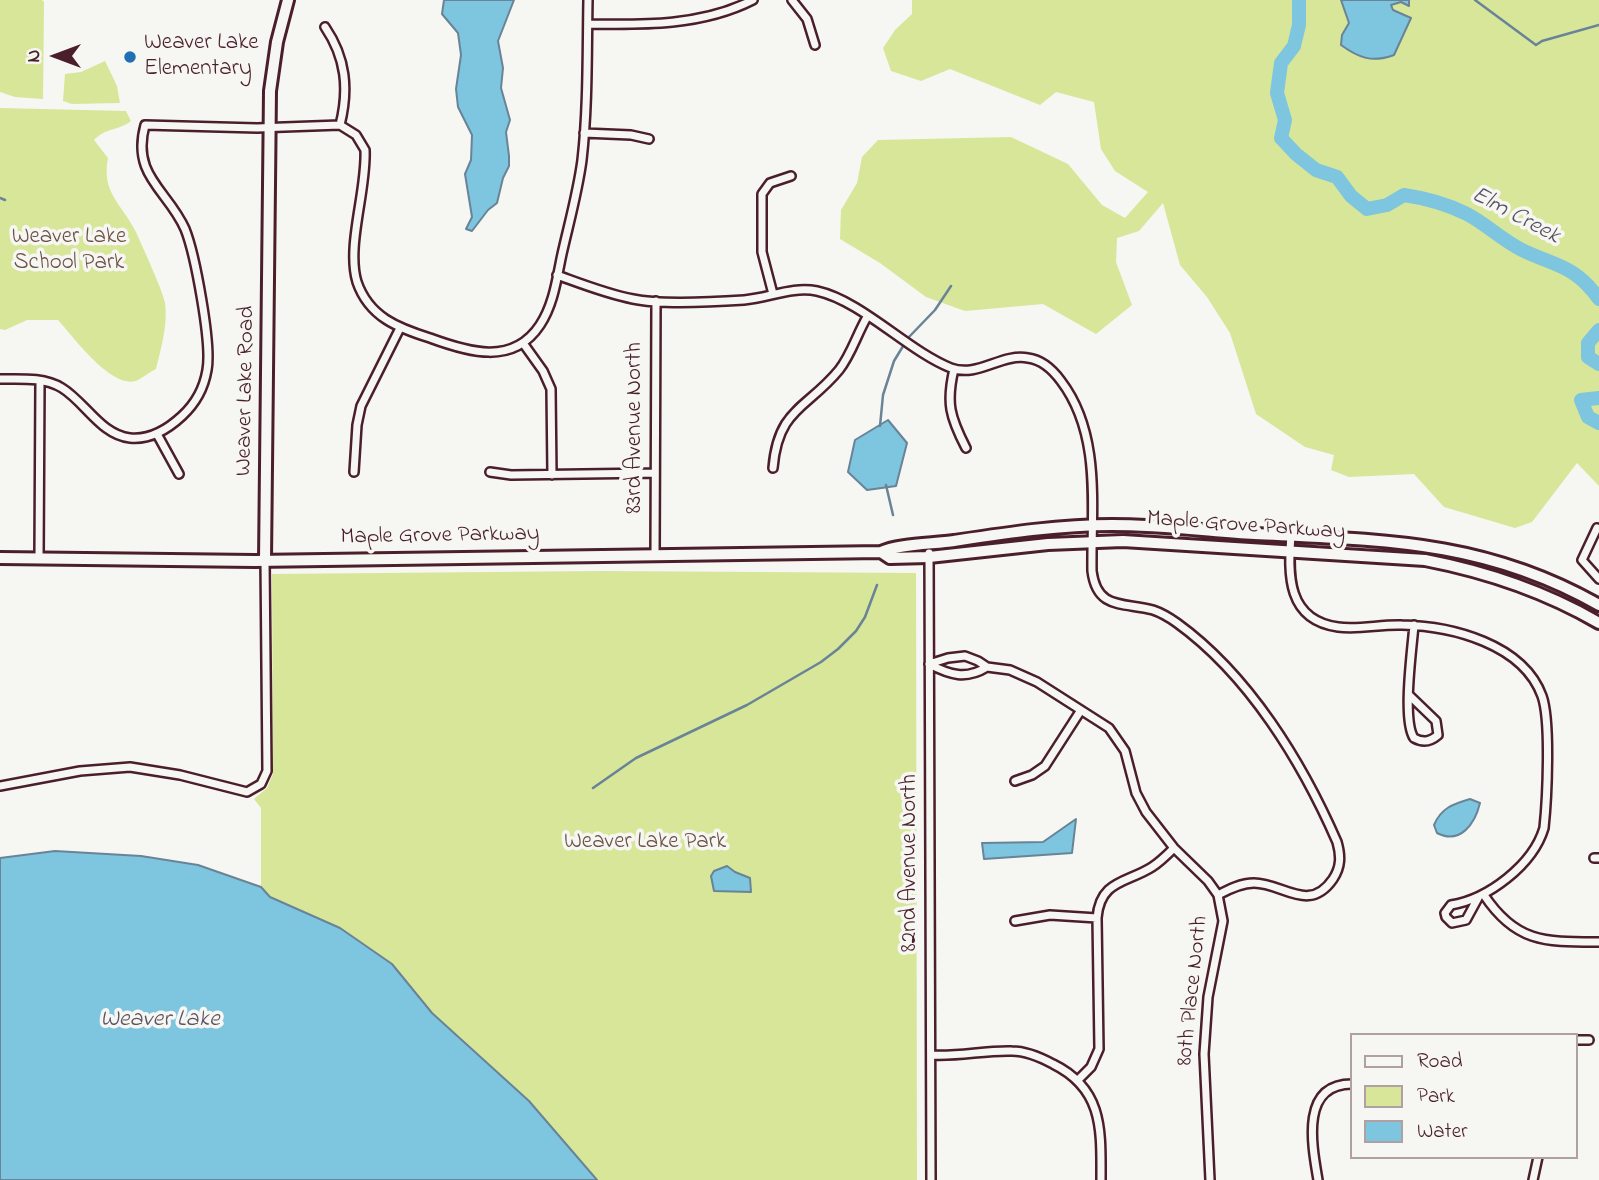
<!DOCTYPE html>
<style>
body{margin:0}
#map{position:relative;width:1599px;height:1180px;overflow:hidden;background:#f6f6f2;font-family:"Indie Flower",sans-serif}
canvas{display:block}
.legend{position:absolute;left:1350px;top:1033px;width:228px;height:126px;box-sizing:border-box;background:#f6f6f2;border:2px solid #b1a0a2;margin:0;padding:9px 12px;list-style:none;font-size:21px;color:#4a1f2b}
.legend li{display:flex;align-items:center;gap:14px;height:35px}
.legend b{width:35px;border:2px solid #b1a0a2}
.north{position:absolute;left:21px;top:21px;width:70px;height:70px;-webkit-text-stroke:5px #f6f6f2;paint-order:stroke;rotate:270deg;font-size:19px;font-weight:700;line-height:28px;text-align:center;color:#4a1f2b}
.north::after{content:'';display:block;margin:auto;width:24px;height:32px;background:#4a1f2b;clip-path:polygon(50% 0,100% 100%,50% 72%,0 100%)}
</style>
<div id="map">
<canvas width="1599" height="1180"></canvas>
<ul class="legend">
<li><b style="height:9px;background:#f6f6f2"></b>Road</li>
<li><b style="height:19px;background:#d7e699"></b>Park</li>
<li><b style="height:19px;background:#7ec5df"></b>Water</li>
</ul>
<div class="north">N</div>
</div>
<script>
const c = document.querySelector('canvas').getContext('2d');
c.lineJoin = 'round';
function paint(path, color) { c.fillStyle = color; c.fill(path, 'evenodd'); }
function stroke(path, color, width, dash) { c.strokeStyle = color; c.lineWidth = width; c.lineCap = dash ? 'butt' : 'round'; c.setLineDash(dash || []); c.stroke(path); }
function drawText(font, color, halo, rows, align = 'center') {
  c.font = font + ' "Indie Flower",sans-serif'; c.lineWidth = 7; c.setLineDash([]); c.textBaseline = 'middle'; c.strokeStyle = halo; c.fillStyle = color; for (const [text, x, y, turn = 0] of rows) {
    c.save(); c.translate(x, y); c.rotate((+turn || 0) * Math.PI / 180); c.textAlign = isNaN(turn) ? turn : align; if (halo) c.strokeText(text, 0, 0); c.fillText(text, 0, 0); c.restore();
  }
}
const green = new Path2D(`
 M0,0h42l2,2 -1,97 -28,-2 -15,-5z
 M912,0h687v486l-22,-23 -45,59 -17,6 -71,-21 -30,-33 -65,3 -18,-7 3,-15 -29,-8 -49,-33 -26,-81 -23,-36 -27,-32 -17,-62 -24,28 -22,7 -1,24 16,43 -36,29 -53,-30 -78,7 -39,-14 -46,-34 -40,-24 1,-29 16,-27 5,-26 16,-17 133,-3 57,27 34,41 23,13 23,-26 -33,-21 -14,-22 -7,-47 -38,-10 -16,13 -90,-36 -29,12 -30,-10 -8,-23 12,-18 17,-16z
 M105,61l12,25 3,17 -48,1 -9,-3 2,-27 16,-2z
 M0,108l126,3 5,10c-13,10 -24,6 -37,19l14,18c-7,35 14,46 28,74 6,14 27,59 29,71 3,22 -4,45 -9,66 -6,3 -13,8 -18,11 -25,12 -66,-45 -80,-60h-31l-22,10 -5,-1z
 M602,571l314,2 1,607h-320l-68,-79 -97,-88 -41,-49 -51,-36 -70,-31 -9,-10v-79l-7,-9 13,-11 6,-14 -1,-200z`);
const water = new Path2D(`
 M444,0h70l-16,41 5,27 -2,20 9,32 -4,12 3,24v10l-6,12 -6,25 -9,7 -16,21 -6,-2 6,-12 -7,-43 6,-14 1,-25 -14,-28 -2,-18 5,-34 -3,-22 -16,-19z
 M1341,0h68v6l-8,-4 -10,3 2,5 18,8 -17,37c-22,8 -35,3 -53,-10l1,-10 7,-12z
 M888,420l19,23 -11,43 -29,4 -19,-18 7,-32z
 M1470,799l10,4c-5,21 -20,42 -43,30l-3,-8c7,-17 19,-21 36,-26z
 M1076,819l-4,34 -88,6 -2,-16 61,-1z
 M55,851l86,5 57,9 63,22 9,10 70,31 52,36 40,49 97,88 68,79h-597v-322z
 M727,866l8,6 15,6 1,14 -37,-1 -3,-15 3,-5z`);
const stream = new Path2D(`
 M1475,0l61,45 6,-4 57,-16
 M0,198l5,2
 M880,426l3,-31 11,-34 14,-23 27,-28 16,-24
 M886,485l7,30
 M593,788l43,-30 111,-53 74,-43 17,-13 18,-18 9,-14 12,-32`);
const river = new Path2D(`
 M1299,0v25l-5,21 -13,17 -4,30 8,27 -4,18 15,16 20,16 21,7 14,19 16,13 20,-4 17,-10c21,3 43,9 63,19 19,10 35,26 55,36 33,16 53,15 77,49
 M1599,330l-11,13v14l11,7
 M1599,398l-18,2 7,17 11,6`);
const street = new Path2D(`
 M792,0l15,19 8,26
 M588,24c56,1 114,2 165,-24
 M325,27c21,31 24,62 15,98
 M584,133l47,2 18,4
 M557,275c25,9 50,19 76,24 28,6 81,3 111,1 25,-2 48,-14 73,-9 45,10 91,60 134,77 27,10 50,-15 77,-10 15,2 25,12 33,23 41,54 30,127 31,190 5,40 33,31 61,39 9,3 17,8 24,13 72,52 125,139 160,219 4,14 4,25 -4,37 -24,35 -50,4 -79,4 -13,0 -25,6 -36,12
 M773,294l-11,-42v-58l8,-11 21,-7
 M523,343l20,28 8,18 1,86
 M954,369c-8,34 -4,48 12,79
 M0,379c21,0 44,-2 62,9 23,14 39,47 68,50 20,2 38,-9 52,-22 13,-12 22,-28 25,-46 5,-26 -12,-116 -22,-141 -17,-39 -54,-53 -40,-104l112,3 83,-3 16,10 9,15c2,40 -19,96 -8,132 12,35 41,46 73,56 38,14 83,28 110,-13 14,-21 17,-48 22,-71 7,-31 16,-63 20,-94 6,-53 5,-107 6,-160
 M157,434l22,40
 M773,468c5,-60 34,-59 66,-98 12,-15 18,-36 28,-53
 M354,472l3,-47 4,-19 39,-78
 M490,472l21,3 144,-2
 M1597,528l-15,32 17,19
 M1291,535c-3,40 -4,85 47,92 21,3 43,-3 64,-2 50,1 121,19 140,71 9,25 5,104 2,132 -11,37 -56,71 -93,77l-6,8 1,4 6,6 14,-3 12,-22
 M929,553l2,627
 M655,555l1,-254
 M39,558l1,-177
 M929,664l19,-6 17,-2 13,5 9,6 23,3 27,12 72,46 16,23 11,42 10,19 28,36 34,33 10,14 5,26 -15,76 -4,57 6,126
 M929,664c21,11 37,16 58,3
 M1409,695l27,26 2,14c-8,7 -15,8 -24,3 -12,-18 -2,-88 0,-113
 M1015,781l17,-6 13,-9 36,-56
 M0,786l80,-15 50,-4 50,8 67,17 14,-8 6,-13 -2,-211
 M1594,858h5
 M1484,895c32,48 61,47 115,47
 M1015,921l35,-6 47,3
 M1576,1040h13
 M931,1055c27,2 54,-5 81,-4 14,0 28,6 41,13 51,25 48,67 48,116
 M1078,1080l13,-13 8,-18 -2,-131c3,-38 30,-35 55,-51 8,-5 15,-12 22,-19
 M1318,1180c-6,-35 -18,-96 34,-96
 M1533,1180l5,-23`);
const secondary = new Path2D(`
 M881,552l9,6 39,-1 119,-13 75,-3 302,19c62,12 119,31 174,63
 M0,558l255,3 626,-9c16,-8 53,-8 73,-11 53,-8 105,-16 158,-16 48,0 96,6 143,9 127,6 230,6 344,71
 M265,560l5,-469 7,-49 11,-42`);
const markers = [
 [130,57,7,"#1f6fb2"]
];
const poiNames = [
 ["Weaver Lake",144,44],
 ["Elementary",144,70]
];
const parkNames = [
 ["Weaver Lake",69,238],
 ["School Park",69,264],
 ["Weaver Lake Park",645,843]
];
const streetNames = [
 ["Weaver Lake Road",247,391,-89],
 ["83rd Avenue North",636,428,-90],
 ["Maple Grove Parkway",1246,527,4],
 ["Maple Grove Parkway",440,537,-1],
 ["82nd Avenue North",911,863,-90],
 ["80th Place North",1194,991,-84]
];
const waterNames = [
 ["Elm Creek",1515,217,28],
 ["Weaver Lake",160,1021]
];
paint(green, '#d7e699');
paint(water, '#7ec5df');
stroke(water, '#698397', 2);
stroke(stream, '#698397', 2.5);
stroke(river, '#7ec5df', 14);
stroke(street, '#4a1f2b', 12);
stroke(secondary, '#4a1f2b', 16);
stroke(street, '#f6f6f2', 7);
stroke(secondary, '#f6f6f2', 10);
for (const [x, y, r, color] of markers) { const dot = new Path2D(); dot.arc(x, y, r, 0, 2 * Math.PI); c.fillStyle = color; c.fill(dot); stroke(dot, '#f6f6f2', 2.5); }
drawText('23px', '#4a1f2b', '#f6f6f2', poiNames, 'left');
drawText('23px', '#6d5146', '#f6f6f2', parkNames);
drawText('23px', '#4a1f2b', '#f6f6f2', streetNames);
drawText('italic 24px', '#5a5161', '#f6f6f2', waterNames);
</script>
